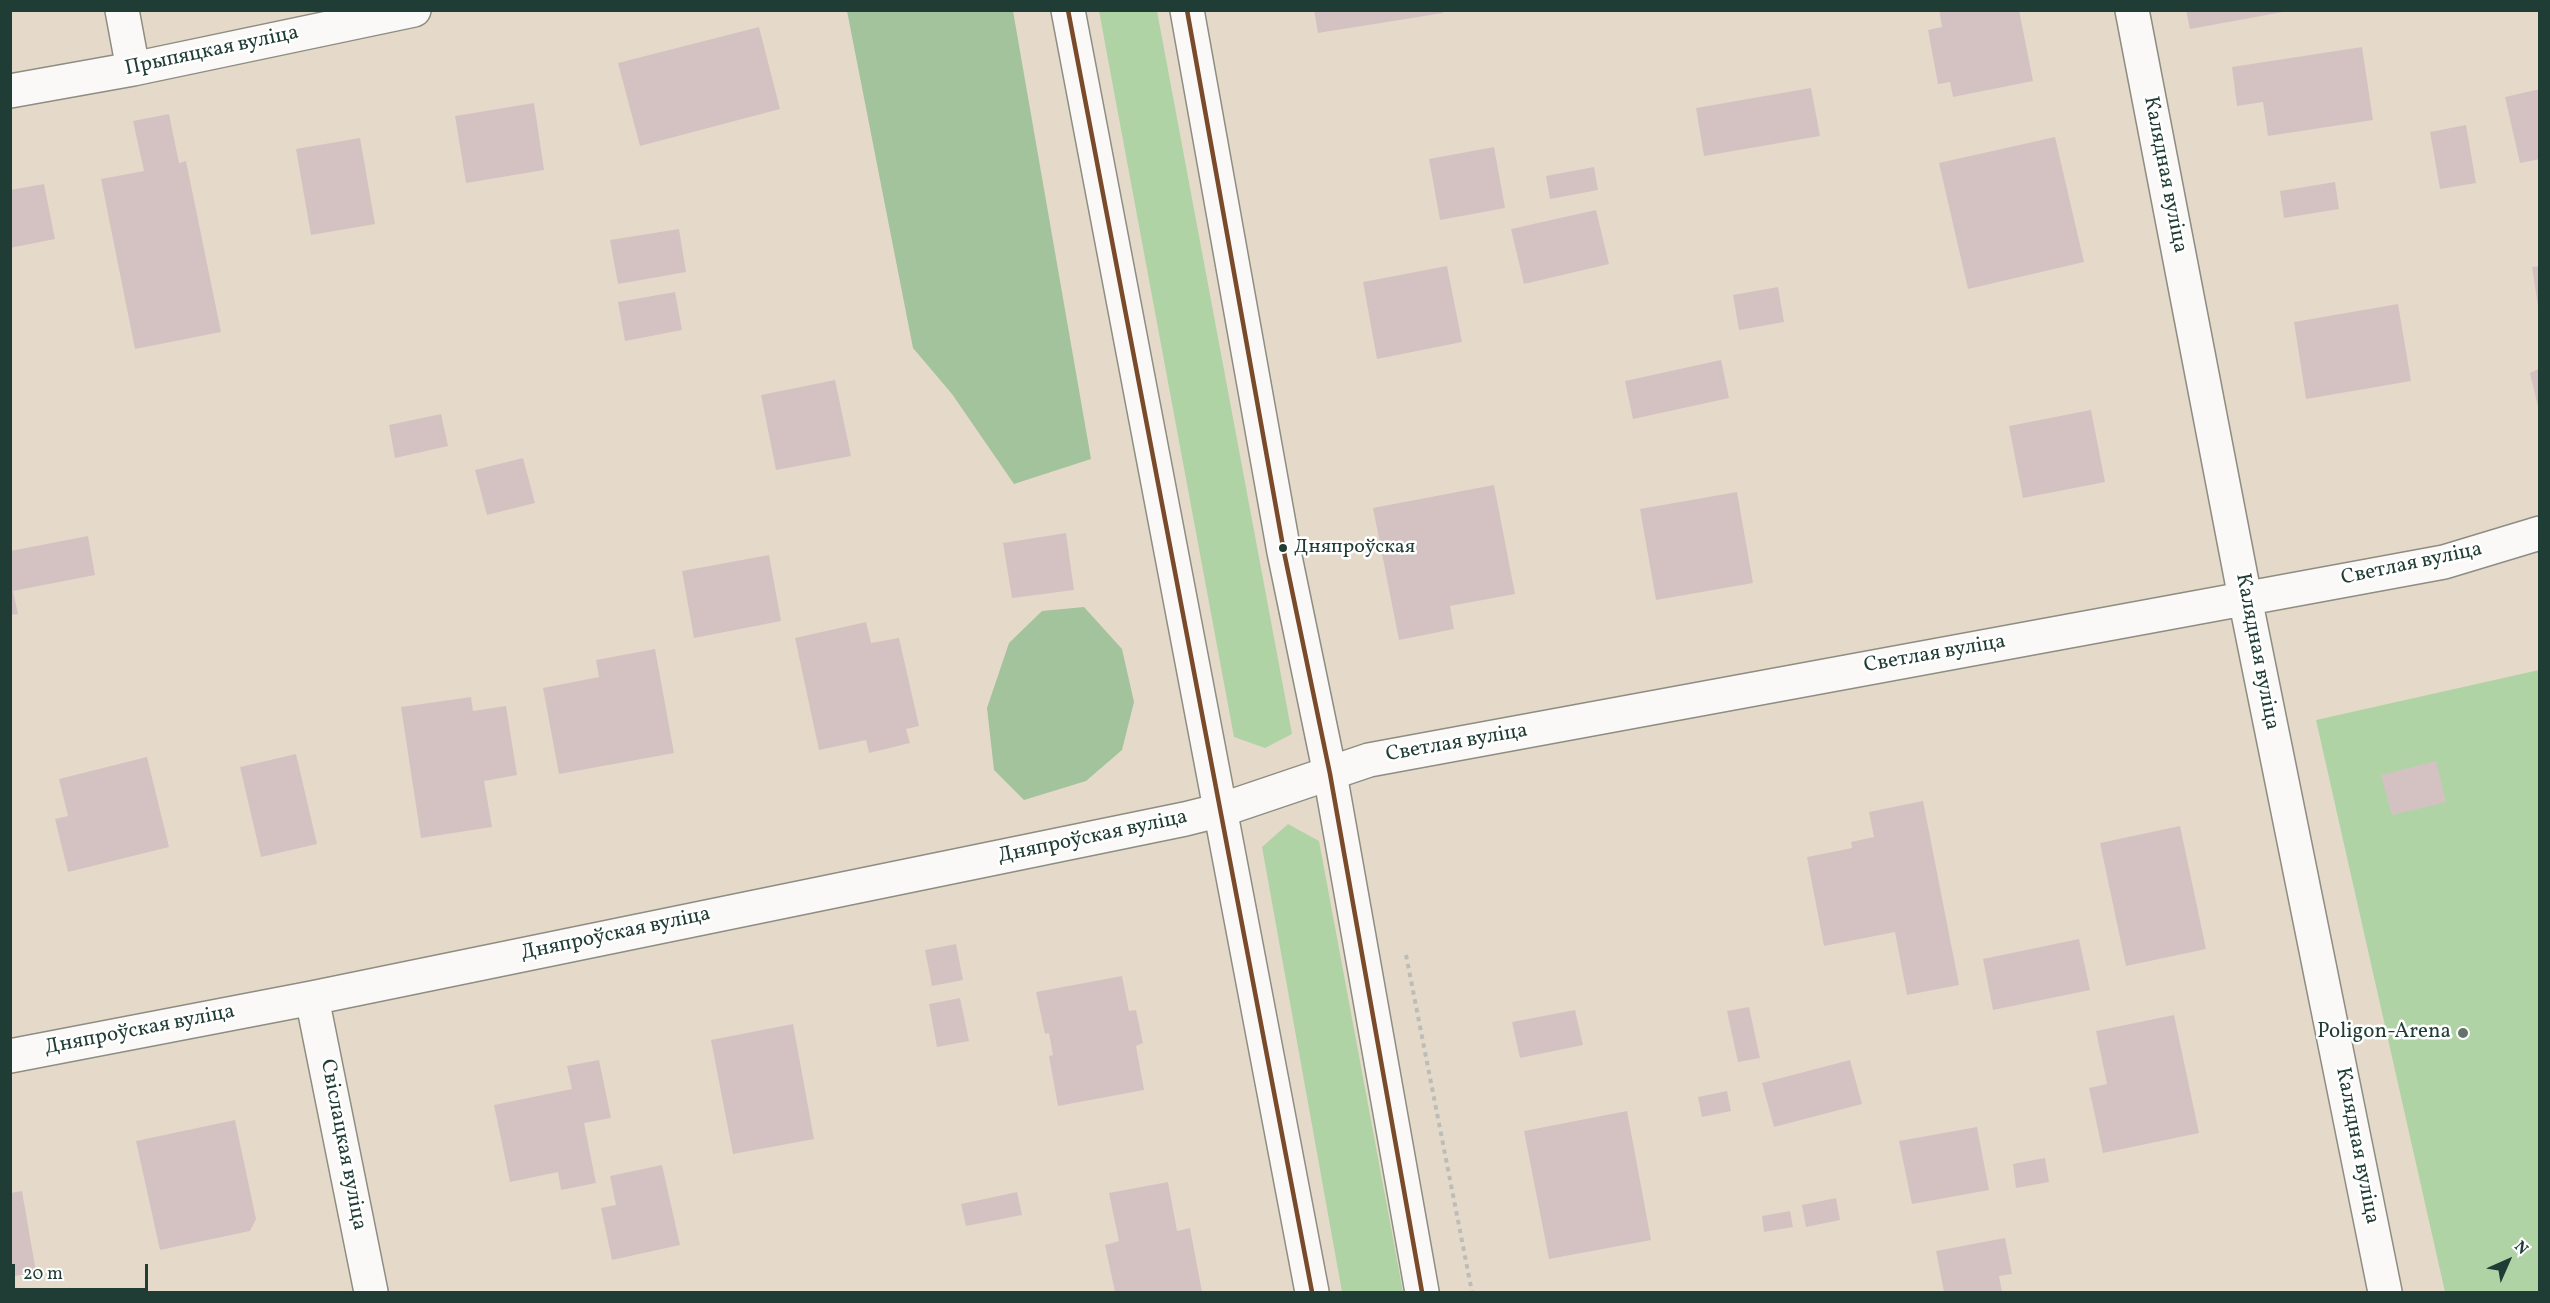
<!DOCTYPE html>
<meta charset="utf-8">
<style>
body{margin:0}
#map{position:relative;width:2550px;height:1303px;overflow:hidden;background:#e5dac9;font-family:Vollkorn,serif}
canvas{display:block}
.frame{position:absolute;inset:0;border:12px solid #1f3d34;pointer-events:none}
.north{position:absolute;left:2478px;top:1231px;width:60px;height:60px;-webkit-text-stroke:4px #fff;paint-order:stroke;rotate:45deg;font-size:16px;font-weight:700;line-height:24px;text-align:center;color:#1f3d34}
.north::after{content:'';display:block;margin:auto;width:21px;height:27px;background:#1f3d34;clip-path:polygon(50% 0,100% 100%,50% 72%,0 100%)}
.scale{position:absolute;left:12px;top:1264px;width:136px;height:27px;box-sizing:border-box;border:3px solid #1f3d34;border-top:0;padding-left:8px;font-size:18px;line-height:21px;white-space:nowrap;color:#1f3d34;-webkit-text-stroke:4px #fff;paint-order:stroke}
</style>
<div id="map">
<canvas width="2550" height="1303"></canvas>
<div class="frame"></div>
<div class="north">N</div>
<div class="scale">20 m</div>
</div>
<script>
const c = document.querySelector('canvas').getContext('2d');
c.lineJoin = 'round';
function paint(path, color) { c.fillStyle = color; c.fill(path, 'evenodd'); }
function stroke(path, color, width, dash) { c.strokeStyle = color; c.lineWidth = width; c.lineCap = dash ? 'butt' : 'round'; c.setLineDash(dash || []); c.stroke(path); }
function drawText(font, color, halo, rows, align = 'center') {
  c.font = font + ' Vollkorn,serif'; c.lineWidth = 5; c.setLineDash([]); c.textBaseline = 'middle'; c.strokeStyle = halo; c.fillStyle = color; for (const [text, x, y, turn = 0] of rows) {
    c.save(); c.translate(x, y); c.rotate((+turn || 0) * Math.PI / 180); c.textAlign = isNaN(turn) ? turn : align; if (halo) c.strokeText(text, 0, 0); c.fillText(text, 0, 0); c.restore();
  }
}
const green = new Path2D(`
 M1099,11h58l135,723 -27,14 -31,-11z
 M2539,670v622h-94l-129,-572z
 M1288,824l31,17 84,451h-61l-80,-445z`);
const forest = new Path2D(`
 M847,11h166l78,448 -77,25 -62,-90 -39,-46z
 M1084,607l38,42 12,53 -12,48 -36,31 -62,19 -30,-30 -7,-62 22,-65 33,-32z`);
const building = new Path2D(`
 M1314,10h128l1,3 -125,20z
 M1939,10h80l14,71 -80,16 -3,-15 -12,2 -10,-54 14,-3z
 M2186,10h97v2l-93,17z
 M759,27l21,82 -140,37 -22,-83z
 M2362,47l11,73 -105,16 -5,-34 -26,4 -5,-39z
 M1811,88l9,48 -116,20 -8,-48z
 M2540,89v70l-20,4 -15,-66z
 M534,103l10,67 -78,13 -11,-67z
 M169,114l10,49 7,-2 35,171 -86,17 -34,-170 43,-8 -11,-50z
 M2466,125l10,58 -36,6 -10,-57z
 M2055,137l29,125 -116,27 -29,-126z
 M360,138l15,86 -64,11 -15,-86z
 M1494,147l11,61 -65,12 -11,-61z
 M1594,167l4,23 -48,9 -4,-23z
 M2335,182l4,27 -55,9 -4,-27z
 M44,184l11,55 -45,9v-58z
 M1596,210l13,54 -85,20 -13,-55z
 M679,229l7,43 -68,12 -8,-44z
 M1447,266l15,76 -85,17 -14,-77z
 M2540,266v40h-2l-6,-39z
 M1778,287l6,35 -45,8 -6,-35z
 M675,292l7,38 -57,11 -7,-39z
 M2398,304l13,77 -105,18 -12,-77z
 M1721,360l8,38 -96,21 -8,-38z
 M2540,368v43h-1l-9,-38z
 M835,380l16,76 -75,14 -15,-75z
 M2091,410l14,72 -82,16 -14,-72z
 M441,414l7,32 -53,12 -6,-33z
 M523,458l12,45 -48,12 -12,-45z
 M1494,485l21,109 -65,12 4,23 -55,11 -26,-132z
 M1737,492l16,91 -97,17 -16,-91z
 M1066,533l8,57 -62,8 -9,-55z
 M88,536l7,39 -82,16 5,23 -8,1v-64z
 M769,555l12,66 -87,17 -12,-67z
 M866,622l5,21 28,-5 20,88 -13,3 4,14 -41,10 -3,-13 -47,10 -24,-112z
 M655,649l19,104 -115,21 -16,-86 56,-11 -3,-17z
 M471,697l2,14 33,-5 11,69 -33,6 8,46 -71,11 -20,-131z
 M296,754l21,90 -56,13 -21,-90z
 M147,757l22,90 -101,25 -13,-53 13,-3 -9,-37z
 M2436,761l10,41 -54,13 -11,-40z
 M1923,801l36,184 -52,10 -12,-63 -71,14 -17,-89 45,-9 -1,-6 23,-5 -5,-25z
 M2180,826l26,123 -80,17 -26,-123z
 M2079,939l11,51 -97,20 -10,-51z
 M956,944l7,36 -31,6 -7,-36z
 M1122,976l7,35 7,-1 7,33 -7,3 8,44 -86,16 -9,-50 4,-1 -4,-22 -4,1 -9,-42z
 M960,998l9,43 -32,6 -8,-43z
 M1749,1007l11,51 -22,4 -11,-51z
 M1575,1010l8,35 -63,13 -8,-36z
 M2174,1015l25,118 -96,20 -14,-65 18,-4 -11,-53z
 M793,1024l21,115 -81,15 -22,-114z
 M599,1060l12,58 -27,5 12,60 -35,7 -3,-18 -48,10 -16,-77 78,-16 -5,-23z
 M1850,1060l12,44 -88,23 -12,-44z
 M1727,1091l4,20 -29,6 -4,-20z
 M1627,1111l24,129 -102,19 -25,-128z
 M235,1120l21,99 -6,12 -90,19 -24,-109z
 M1977,1127l12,63 -77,14 -13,-63z
 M2045,1158l4,24 -33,6 -3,-24z
 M662,1165l18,80 -68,15 -11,-52 15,-3 -6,-29z
 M1168,1182l9,49 13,-3 12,64h-87l-10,-47 14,-4 -10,-48z
 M22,1191l14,81 -26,5v-84z
 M1017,1192l5,23 -56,11 -5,-22z
 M1836,1198l4,22 -34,7 -4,-22z
 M1790,1211l3,16 -29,5 -2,-16z
 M2005,1238l7,36 -13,2 3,16h-58l-8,-41z`);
const path = new Path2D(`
 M1406,955l66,337`);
const minor = new Path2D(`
 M122,10l11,59
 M2132,10l113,588 140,694
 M10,91l123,-22 281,-59
 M312,998l59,294
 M10,1056l302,-58 873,-179 36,-9 148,-50 1075,-198 96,-29`);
const tertiary = new Path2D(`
 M1068,10l244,1282
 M1187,10l97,542 46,222 92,518`);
const bus1 = new Path2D(`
 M1068,10l244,1282
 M1187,10l97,542 46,222 92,518`);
const markers = [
 [1283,548,5,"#1f3d34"],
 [2463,1033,6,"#647468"]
];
const busNames = [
 ["Дняпроўская",1294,548]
];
const streetNames = [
 ["Прыпяцкая вуліца",212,52,-12],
 ["Калядная вуліца",2164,175,79],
 ["Светлая вуліца",2412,565,-12],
 ["Калядная вуліца",2256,652,79],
 ["Светлая вуліца",1935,655,-10],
 ["Светлая вуліца",1457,744,-10],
 ["Дняпроўская вуліца",1093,838,-12],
 ["Дняпроўская вуліца",616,935,-12],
 ["Дняпроўская вуліца",140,1031,-11],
 ["Свіслацкая вуліца",342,1145,79],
 ["Калядная вуліца",2356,1146,79]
];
const poiNames = [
 ["Poligon-Arena",2451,1033]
];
paint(green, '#b0d3a6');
paint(forest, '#a2c39b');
paint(building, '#d4c2c3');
stroke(minor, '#8d8d83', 36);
stroke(tertiary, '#8d8d83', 36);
stroke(path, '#bcbdb9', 4, [4.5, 4.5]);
stroke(minor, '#fbf9f7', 33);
stroke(tertiary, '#fbf9f7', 33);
stroke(bus1, '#7a4b2a', 4.5);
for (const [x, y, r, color] of markers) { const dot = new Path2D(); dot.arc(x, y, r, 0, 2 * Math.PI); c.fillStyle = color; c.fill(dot); stroke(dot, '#fff', 2); }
drawText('20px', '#1f3d34', '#fff', busNames, 'left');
drawText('21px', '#1f3d34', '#fff', streetNames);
drawText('21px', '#1f3d34', '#fff', poiNames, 'right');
</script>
